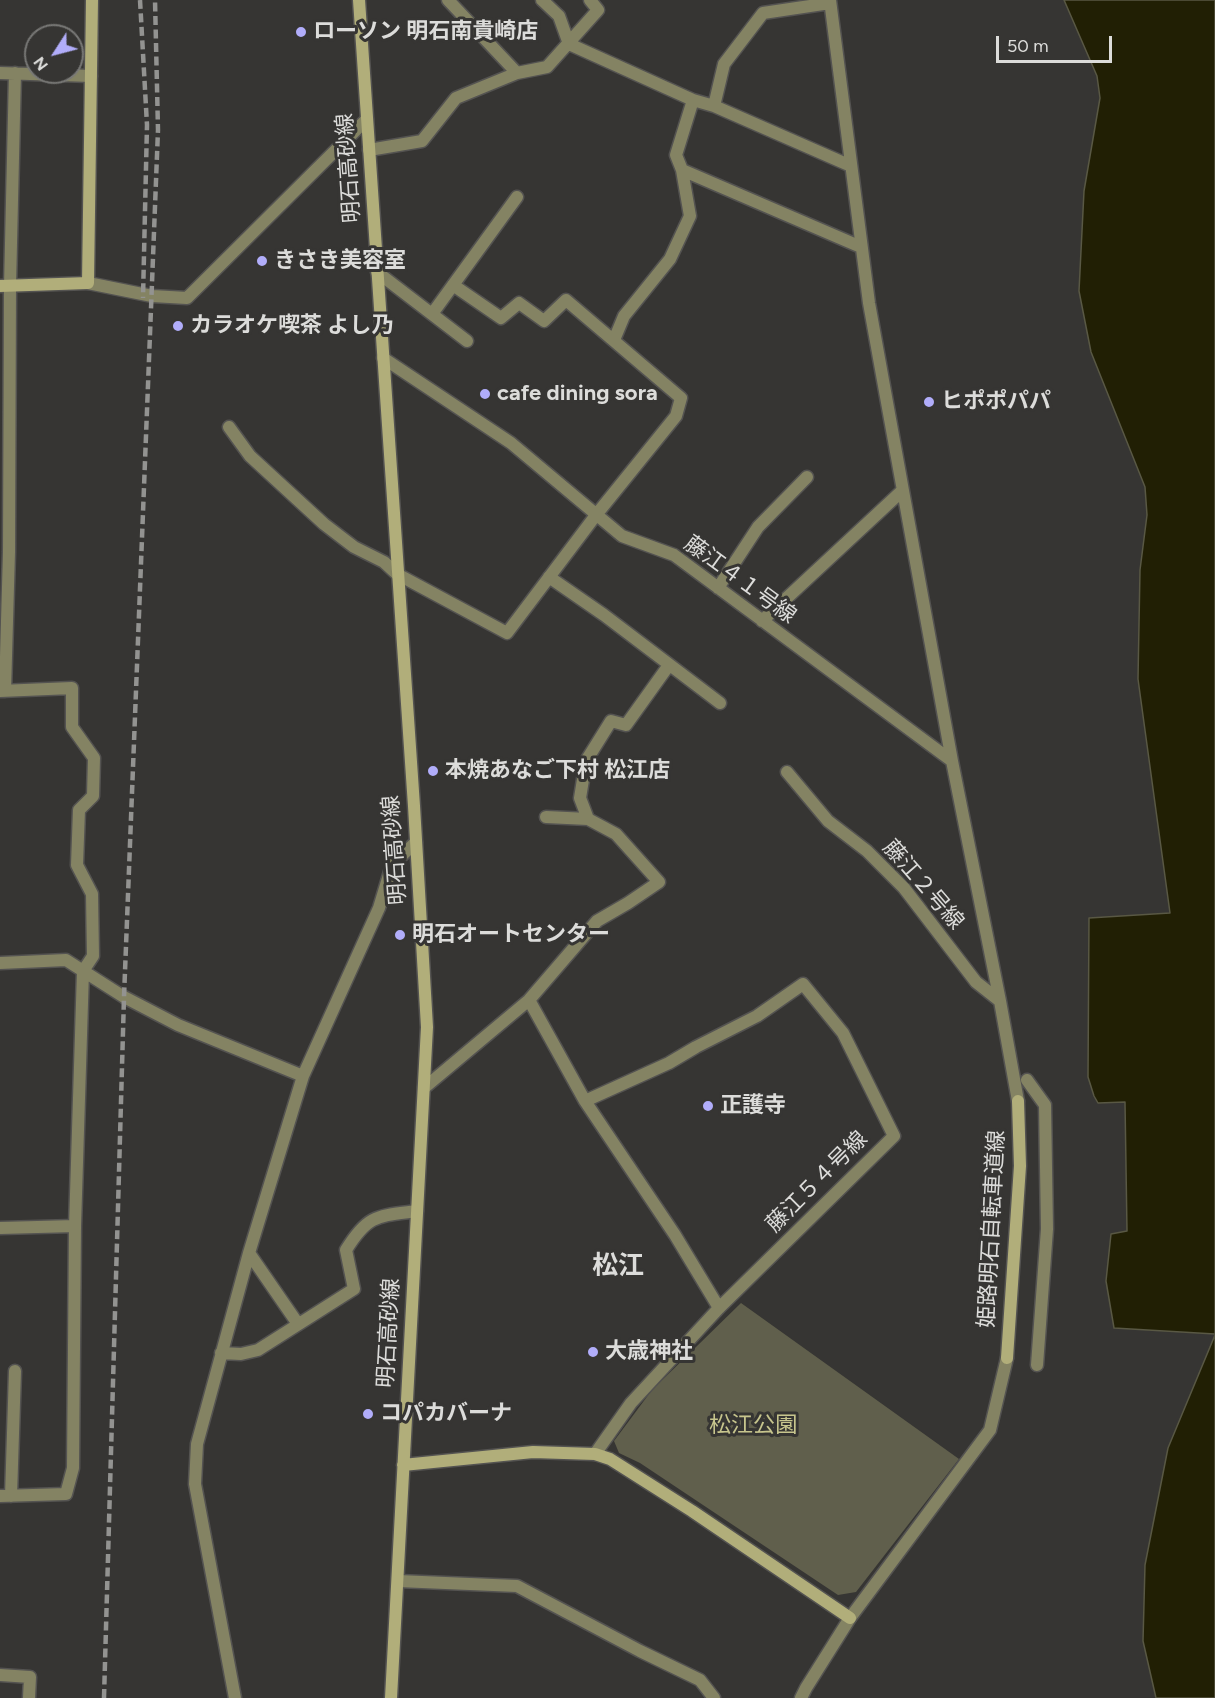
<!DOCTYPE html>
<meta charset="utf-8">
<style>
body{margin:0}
#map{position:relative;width:1215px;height:1698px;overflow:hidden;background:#363533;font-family:Figtree,sans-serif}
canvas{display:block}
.north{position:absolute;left:24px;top:24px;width:60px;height:60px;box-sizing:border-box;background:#363533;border:2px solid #787876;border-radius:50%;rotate:234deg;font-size:16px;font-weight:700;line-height:24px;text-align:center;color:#dcdcda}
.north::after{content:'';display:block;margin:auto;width:21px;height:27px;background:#b1adfa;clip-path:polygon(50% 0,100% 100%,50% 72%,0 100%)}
.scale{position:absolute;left:996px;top:36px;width:116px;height:27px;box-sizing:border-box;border:3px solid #dcdcda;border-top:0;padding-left:8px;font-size:18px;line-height:21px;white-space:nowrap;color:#dcdcda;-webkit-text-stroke:4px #363533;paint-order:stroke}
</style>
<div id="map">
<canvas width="1215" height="1698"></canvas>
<div class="north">N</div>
<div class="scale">50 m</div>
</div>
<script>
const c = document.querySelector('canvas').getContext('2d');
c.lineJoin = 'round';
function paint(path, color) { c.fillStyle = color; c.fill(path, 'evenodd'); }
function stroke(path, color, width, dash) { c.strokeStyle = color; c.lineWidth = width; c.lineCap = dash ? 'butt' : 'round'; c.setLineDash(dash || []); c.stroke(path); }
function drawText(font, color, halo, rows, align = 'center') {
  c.font = font + ' Figtree,"Noto Sans JP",sans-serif'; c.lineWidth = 6; c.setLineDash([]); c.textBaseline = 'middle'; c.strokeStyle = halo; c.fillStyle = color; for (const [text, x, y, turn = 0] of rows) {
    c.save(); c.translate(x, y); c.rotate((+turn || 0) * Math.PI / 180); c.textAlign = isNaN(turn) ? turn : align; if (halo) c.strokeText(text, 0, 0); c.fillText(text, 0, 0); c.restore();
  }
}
const green = new Path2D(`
 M741,1303l218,156 -103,133 -18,3 -198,-132 -21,-10 -5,-12 38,-51z`);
const water = new Path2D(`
 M1064,0h151v1334l-101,-6 -8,-47 5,-47 16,-3 -2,-129 -27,1 -4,-7 -6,-19 1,-159 81,-5 -32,-234 2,-109 7,-55 -2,-28 -54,-135 -12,-61 5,-100 16,-93 -3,-22z
 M1215,1335v363h-59l-13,-57 2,-76 23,-117z`);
const street = new Path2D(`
 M448,0l69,73
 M542,0l17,16 10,28 124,56 21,6 137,60
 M830,0l39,303 83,458 48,240 18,100
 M0,73l91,3
 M693,100l-17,55 6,15 179,77
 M714,106l10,-42 39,-51 67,-10
 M369,150l53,-9 34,-43 61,-25 30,-6 51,-57 -8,-10
 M377,272l90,69
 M88,283l64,13 35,2 180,-179
 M432,314l85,-117
 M614,340l10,-24 46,-57 20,-43 -8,-46
 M383,358l128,85 111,93 52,19 278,206
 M229,427l21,29 74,68 30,23 30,15 13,12 110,59 89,-118 80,-99 5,-18 -115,-98 -22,21 -25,-18 -18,15 -48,-33
 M549,577l55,38 116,88
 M718,588l40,-61 49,-50
 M762,621l141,-131
 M0,691l72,-3v39l22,31 -1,38 -14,14 -2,55 15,29 1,62 -10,15 -8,255 -75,2
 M5,691l4,-139 1,-266 5,-213
 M787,772l41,49 39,30 37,37 72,94 24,19
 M588,819l-8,-21 6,-37 25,-40 15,4 43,-60
 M0,963l66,-3 58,37 54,28 125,51
 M529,1000l56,101 90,134 44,73
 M1027,1080l18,25 2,124 -10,136
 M424,1088l105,-88 68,-79 31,-18 31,-21 -43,-48 -28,-15 -42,-2
 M585,1101l84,-38 27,-16 61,-31 46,-32 40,49 51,103 -175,172 -88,95 -36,51
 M249,1253l49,71
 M221,1353l20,1 17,-4 96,-61 -8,-39c22,-36 32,-34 71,-39
 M0,1496l66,-2 7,-26 2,-242
 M11,1496l4,-125
 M398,1581l119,5 123,65 60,29 14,18
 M0,1675l30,2 -1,21
 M235,1698l-40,-214 2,-40 52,-191 54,-177 76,-168 13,-43 24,-23
 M801,1698l5,-10 44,-70 140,-188 17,-72`);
const secondary = new Path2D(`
 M359,0l55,806 13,221 -36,671
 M0,286l88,-3 4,-283
 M1007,1358l13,-192 -2,-65
 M403,1465l130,-13 62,2 15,5 82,52 158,107`);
const rail = new Path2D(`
 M140,0l7,125 -4,173
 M104,1698l20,-701 34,-867 -3,-130`);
const markers = [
 [301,32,6,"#b1adfa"],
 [262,261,6,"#b1adfa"],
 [178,326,6,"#b1adfa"],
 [485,394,6,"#b1adfa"],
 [929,402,6,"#b1adfa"],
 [433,771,6,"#b1adfa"],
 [400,935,6,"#b1adfa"],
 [708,1106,6,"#b1adfa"],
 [593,1352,6,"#b1adfa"],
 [368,1414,6,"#b1adfa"]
];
const poiNames = [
 ["ローソン 明石南貴崎店",313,32],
 ["きさき美容室",274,261],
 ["カラオケ喫茶 よし乃",190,326],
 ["cafe dining sora",497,394],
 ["ヒポポパパ",941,402],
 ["本焼あなご下村 松江店",445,771],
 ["明石オートセンター",412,935],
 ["正護寺",720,1106],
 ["大歳神社",605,1352],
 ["コパカバーナ",380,1414]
];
const streetNames = [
 ["明石高砂線",349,168,-94],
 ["藤江４１号線",740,580,36],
 ["明石高砂線",395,850,-94],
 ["藤江２号線",923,885,49],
 ["藤江５４号線",817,1182,-45],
 ["姫路明石自転車道線",992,1229,-87],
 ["明石高砂線",389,1333,-87]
];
const parkNames = [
 ["松江公園",753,1426]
];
const quarterNames = [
 ["松江",618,1266]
];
paint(green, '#605f4c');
paint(water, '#211f04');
stroke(water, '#595844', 1.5);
stroke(street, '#545351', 15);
stroke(secondary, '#545351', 15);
stroke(street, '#848363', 12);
stroke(secondary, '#b1ae7a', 12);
stroke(rail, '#939391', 4.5, [9, 4.5]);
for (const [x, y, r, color] of markers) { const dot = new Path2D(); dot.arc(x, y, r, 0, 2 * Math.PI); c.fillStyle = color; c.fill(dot); stroke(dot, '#363533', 2); }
drawText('bold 22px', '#dcdcda', '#363533', poiNames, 'left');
drawText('22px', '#dcdcda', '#363533', streetNames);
drawText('22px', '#c7c58d', '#363533', parkNames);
drawText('bold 26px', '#dcdcda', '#363533', quarterNames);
</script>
